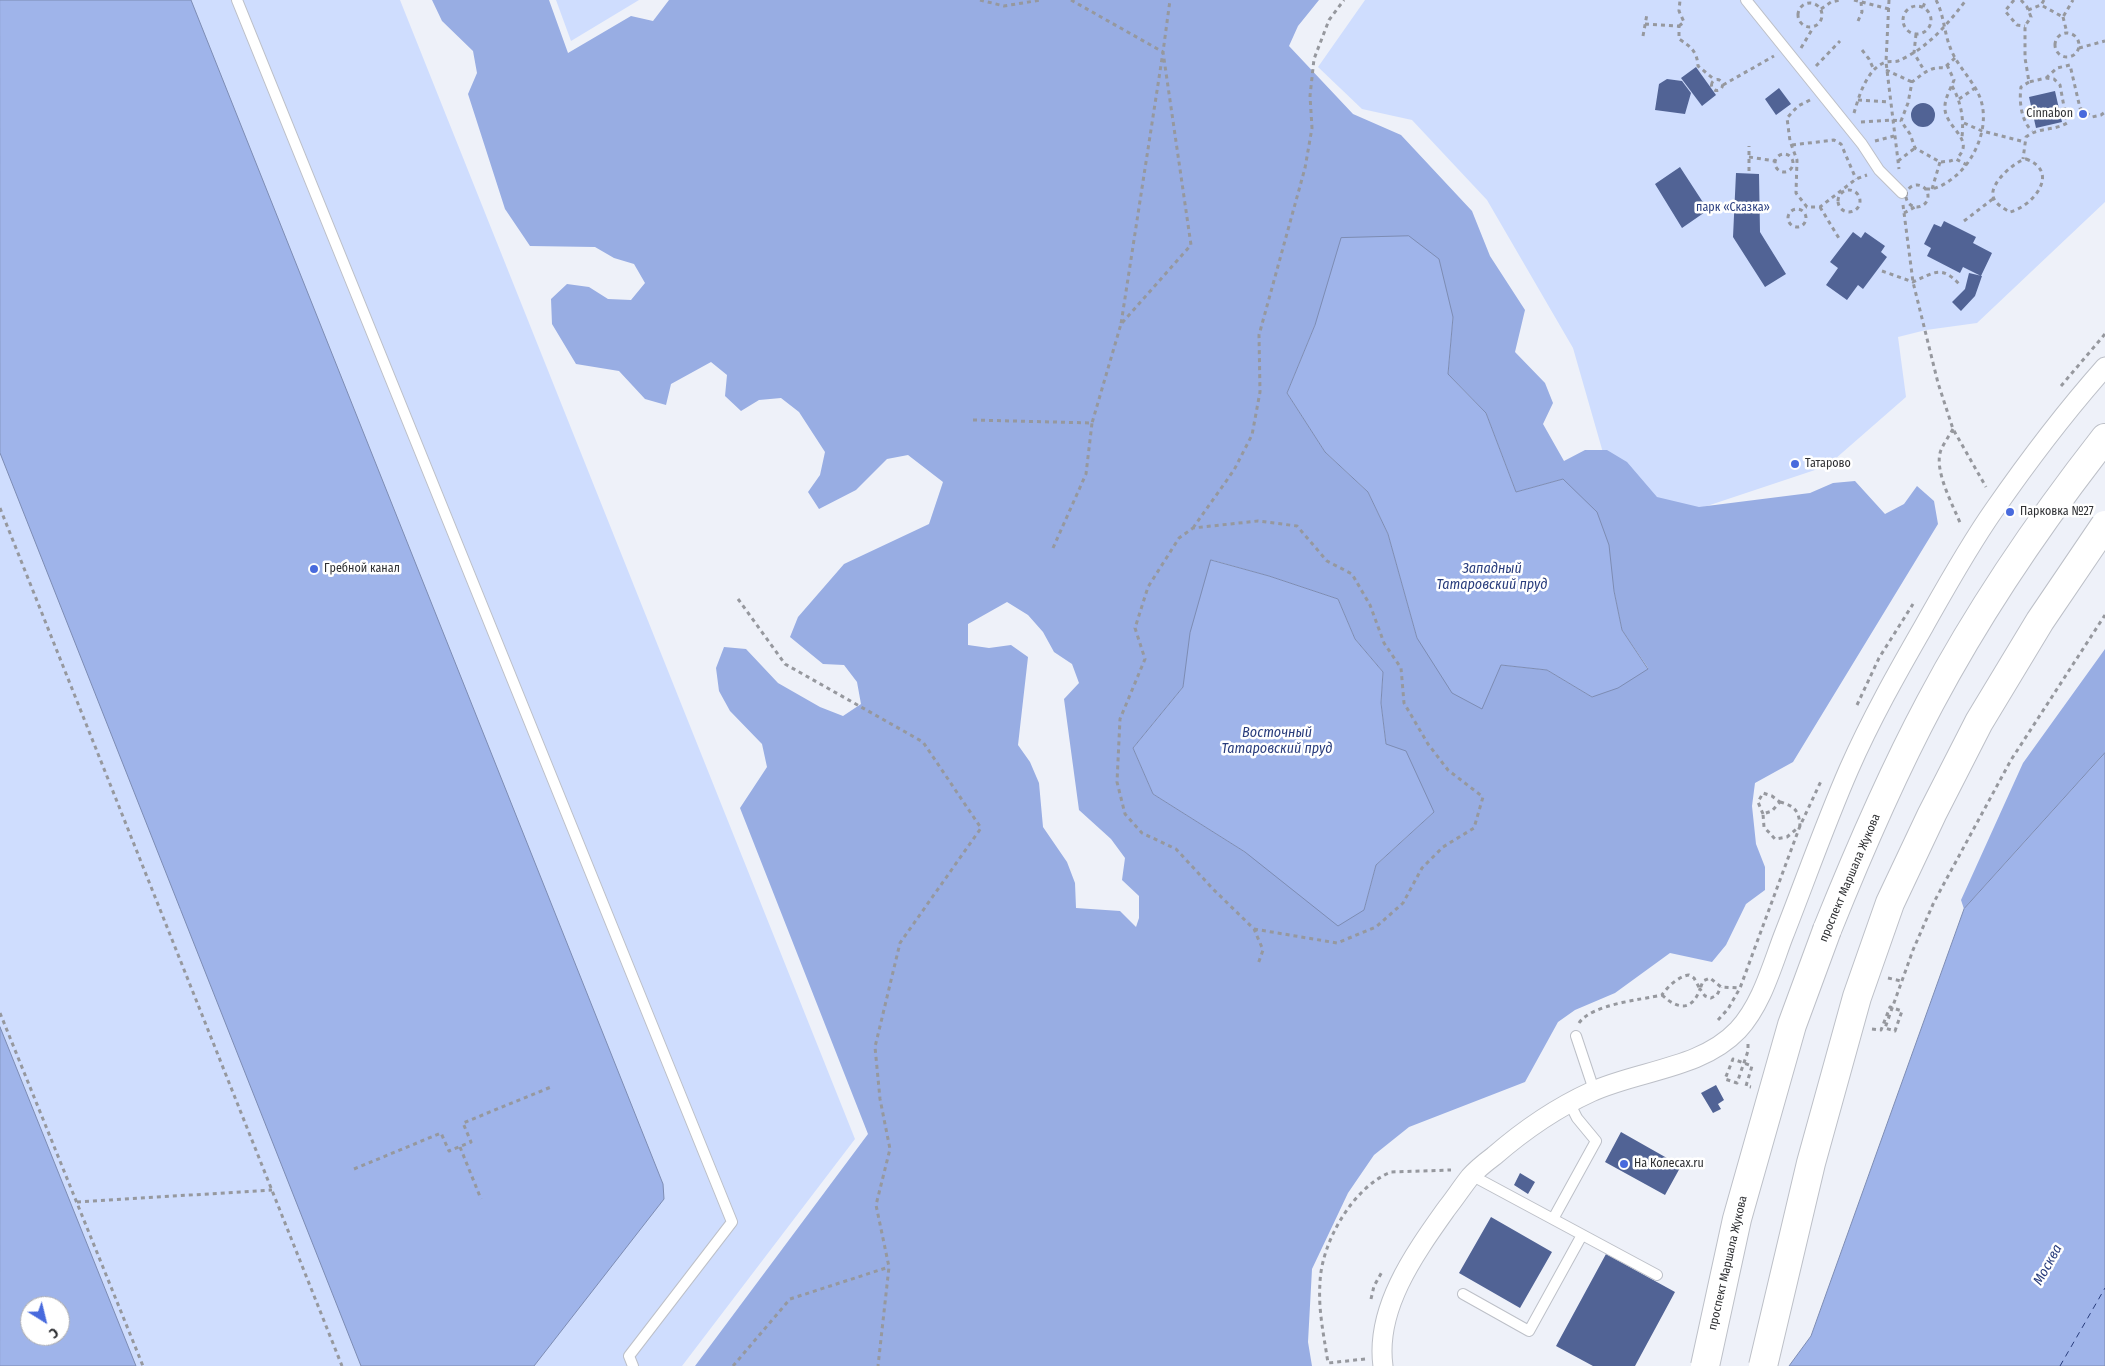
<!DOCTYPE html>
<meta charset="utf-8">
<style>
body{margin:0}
#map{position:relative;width:2105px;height:1366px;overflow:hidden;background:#eef1f9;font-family:"Fira Sans Condensed",sans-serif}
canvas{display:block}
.north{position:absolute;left:20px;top:1296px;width:50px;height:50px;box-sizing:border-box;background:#fff;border:1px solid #acacad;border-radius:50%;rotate:144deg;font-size:14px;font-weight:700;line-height:20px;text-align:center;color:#2f3033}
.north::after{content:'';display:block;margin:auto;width:18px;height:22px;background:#486add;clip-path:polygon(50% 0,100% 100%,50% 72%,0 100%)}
</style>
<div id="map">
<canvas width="2105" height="1366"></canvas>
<div class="north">С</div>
</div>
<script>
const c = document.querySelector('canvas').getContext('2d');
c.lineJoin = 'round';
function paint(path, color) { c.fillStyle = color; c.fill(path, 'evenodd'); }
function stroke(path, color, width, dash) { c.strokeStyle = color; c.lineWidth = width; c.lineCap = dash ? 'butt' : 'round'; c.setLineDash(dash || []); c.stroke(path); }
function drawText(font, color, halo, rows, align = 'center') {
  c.font = font + ' "Fira Sans Condensed",sans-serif'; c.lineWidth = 5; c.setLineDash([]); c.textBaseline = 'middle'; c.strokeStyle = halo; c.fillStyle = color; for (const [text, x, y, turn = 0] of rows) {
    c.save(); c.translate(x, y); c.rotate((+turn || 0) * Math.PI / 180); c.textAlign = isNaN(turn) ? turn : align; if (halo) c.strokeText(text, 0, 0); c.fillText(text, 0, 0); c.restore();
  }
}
const green = new Path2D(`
 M0,0h400l455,1139 -173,227h-682zM30,1306h30v30h-30z
 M556,0h83l-68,41z
 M1365,0h740v202l-128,121 -51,7 -28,7 8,60 -79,69 -201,67 -53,-185 -86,-148 -75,-80 -50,-11 -44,-42z`);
const forest = new Path2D(`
 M432,0h117l19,53 63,-37 22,5 16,-21h650l-21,26 -9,20 64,68 48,21 71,76 18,45 35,54 -10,42 30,31 8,20 -10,21 21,37 21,-11h22l20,12 30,35 42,10 111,-14 23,-10 22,-2 30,33 19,-10 13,-18 17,15 4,23 -145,238 -38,21 -3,23 4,38 9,23v23l-19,14 -20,41 -14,17 -42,-9 -55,40 -40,17 -17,12 -33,60 -116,45 -35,28 -26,38 -36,76 -4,73 4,24h-617l173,-232 -128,-326 27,-41 -5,-23 -32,-33 -11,-20 -3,-23 8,-21 22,2 32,34 42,24 23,9 18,-12 -4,-22 -13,-17 -21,-1 -33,-27 8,-20 46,-53 85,-40 14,-42 -35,-27 -21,4 -31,31 -37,19 -11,-17 12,-17 5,-23 -26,-40 -18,-14 -22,2 -18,11 -16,-15 2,-21 -16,-13 -40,22 -5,21 -21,-6 -26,-28 -43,-7 -24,-40 -1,-25 16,-15 22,3 19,12 23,1 14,-17 -11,-19 -20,-6 -19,-11 -65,-1 -25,-37 -37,-115 9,-21 -4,-22 -31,-30zM1453,317l-5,57 38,39 30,79 47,-13 51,112 8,39 26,38 -56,29 -45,-27 -46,-5 -84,-27 -29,-104 -20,-42 -43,-40 -38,-59 28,-68zM1212,560l57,16 69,23 17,40 28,33 -2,31 5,41 48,68 -58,53 -12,45 -119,-58 -92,-58 -20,-46 50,-61zM1007,602l21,13 15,17 11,20 18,12 7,19 -15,16 15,111 32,29 14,19 -3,22 17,16v22l-3,9 -16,-16 -44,-3 -1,-25 -8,-21 -24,-35 -4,-44 -9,-21 -12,-17 10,-88 -17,-12 -22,3 -21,-3v-21z
 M2105,649v104l-141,156 -3,-9 62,-137z`);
const water = new Path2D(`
 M0,0h191l472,1184 1,15 -130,167h-173l-361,-913z
 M1409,236l30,23 14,58 -5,57 38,39 30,79 47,-13 34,33 12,33 5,46 8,39 26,39 -30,19 -26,9 -45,-27 -46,-5 -19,44 -30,-16 -35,-55 -29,-104 -20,-42 -43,-40 -38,-59 28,-68 26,-87z
 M1211,560l58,16 69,23 17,40 28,33 -2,31 5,41 20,7 28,61 -58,53 -12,45 -26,16 -93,-74 -92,-58 -20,-46 50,-61 7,-54z
 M2105,753v613h-316l22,-30 153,-427z
 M0,1027l136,339h-136zM30,1306h30v30h-30z`);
const ferry = new Path2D(`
 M2060,1366l45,-78`);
const building = new Path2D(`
 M1696,67l20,28 -14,11 -21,-28z
 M1667,79l15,2 9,12 -6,21 -30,-4 4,-26z
 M1779,88l12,16 -15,11 -11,-16z
 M2055,91l7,31 -26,6 -7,-31z
 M1911 115a12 12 0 1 1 24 0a12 12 0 1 1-24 0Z
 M1680,167l28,43 -26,18 -27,-44z
 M1736,173l23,1 1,58 26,42 -21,13 -32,-50z
 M1944,221l32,16 -3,6 19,10 -11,23 -18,-9 -3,6 -33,-17 4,-8 -7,-4 10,-20 7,3z
 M1853,232l8,6 4,-6 20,14 -4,6 6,5 -24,32 -5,-4 -11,15 -21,-15 12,-17 -8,-6z
 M1969,273l13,3 -7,20 -14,15 -9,-9 13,-13z
 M1716,1085l8,15 -6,4 3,5 -8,4 -12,-20z
 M1621,1132l60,34 -16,29 -60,-33z
 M1520,1173l15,9 -7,12 -14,-9z
 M1491,1217l61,35 -32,56 -61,-35z
 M1606,1254l69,38 -40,74h-42l-37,-20z`);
const path = new Path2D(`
 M980,0l24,6 37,-6
 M1071,0l92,52 -42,272
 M1854,0l35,9
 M1889,0l-3,62 13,107
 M2014,0l-9,11 12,14 8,1
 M2021,0l6,7 4,10 -6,9v32l4,24 17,-4 8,1 6,6 7,38c-13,8 -29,4 -41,14l-3,22
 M2044,0l-3,5 22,12 10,-17
 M1798 15a12 12 0 1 1 24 0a12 12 0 1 1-24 0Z
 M1903 20a14 14 0 1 1 28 0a14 14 0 1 1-28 0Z
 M1923,7l3,-7
 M1821,9l10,-7 9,-2
 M2028,10l13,-5
 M2063,17l4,16
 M1858,21l4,-9 -1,-10
 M1645,24l34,2v13c12,8 18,12 19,27l17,14
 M1679,26l5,-4 -5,-11 1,-11
 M2055 45a12 12 0 1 1 24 0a12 12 0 1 1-24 0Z
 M1916,34l-2,19 11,19
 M1643,36l4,-22
 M1801,48l12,-20
 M2079,48l26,-7
 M1862,50l7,9 5,11
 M1955,58l-11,10c-14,-2 -21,6 -32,14l-4,21 -7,18 9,13 5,14 25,14 10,-1 6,-2 11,6
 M1947,65l7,15c-3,8 -9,18 -9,26 -2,21 32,33 12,52
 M1816,66l24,-25
 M1886,70l26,12
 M2046,78l11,-10 13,-3 10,43 12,9 9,-2 4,-3
 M1711.5 85a5.5 5.5 0 1 1 11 0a5.5 5.5 0 1 1-11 0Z
 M2029,82l-8,5c-2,14 0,34 11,44
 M1723,85l51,-29
 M1952,86c9,16 12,32 10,51
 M1959,99l16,-11
 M1810,100l-12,6 -11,12 3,23 7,19 -1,33 11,14h13l36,-28 11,-4
 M1858,100l31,2
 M1854,113c5,-17 13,-45 32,-51 4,-1 8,0 12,-1 5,-2 12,-6 17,-9 21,-14 36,-32 51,-52
 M1861,122l30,-2 10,1
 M1964,123l18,8 43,11
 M1875,141l19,-5
 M1792,145l42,-5 7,4 15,35
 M1775 163a9 9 0 1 1 18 0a9 9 0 1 1-18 0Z
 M1749,157l26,4
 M2026,159c35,13 7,47 -16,53 -6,-3 -16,-9 -17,-16 -3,-13 22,-35 33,-37z
 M1898,161l17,-13
 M1749,171v-25
 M1906 196a11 11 0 1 1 22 0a11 11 0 1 1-22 0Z
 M1926,189c12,1 24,-8 33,-16 20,-20 32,-54 19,-80 -8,-16 -22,-29 -28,-46 -6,-15 -6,-32 -14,-47
 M1932,189l8,-27
 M1838 201a11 11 0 1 1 22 0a11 11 0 1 1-22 0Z
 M1903,205l10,77 25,101 15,46 33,58
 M1820,207l20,33
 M1788 218a9 9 0 1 1 18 0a9 9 0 1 1-18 0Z
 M1904,213l11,-6
 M1964,221l30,-23
 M1882,271l31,11c22,-10 29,-17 47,3
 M2061,386l44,-52
 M973,420l119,3 29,-99 70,-79 -28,-193 7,-52
 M1953,429c-4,7 -9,14 -12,21 -8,20 13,57 20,75
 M0,508l342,858
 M1193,528l41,-58 18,-35 8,-43 -1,-57 46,-167 7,-40 -2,-32 4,-37 15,-39 15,-20
 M1053,548l33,-74 6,-51
 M738,599l47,65 138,78 58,86 -81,115 -25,104 5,52 10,50 -14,56 13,62 -11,99
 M1857,705l22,-47 34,-54
 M1780,802c15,4 19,9 20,24l-13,11 -12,2 -11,-12 -1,-13 9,-3z
 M1763,814l-5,-12 5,-9 9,3 8,6
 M1254,929l83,14 39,-16 27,-24 19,-35 21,-21 31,-19 9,-31 -35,-27 -20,-26 -24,-41 -3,-35 -17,-25 -14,-38 -18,-31 -25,-13 -30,-35 -39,-5 -65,7 -14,10 -31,49 -13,41 10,31 -25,60 -3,63 8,32 17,19 34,16 37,40 41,40 9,21 -5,14
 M1888,978l13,3
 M1662,995c15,14 30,17 38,-6l5,7 6,2 6,-3 4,-8
 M0,1013l143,353
 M1718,1020l10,-11 12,-21 60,-162 22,-47
 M1579,1023c13,-19 61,-23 83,-28 5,-8 17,-19 27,-20l5,3 6,11 3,-8 7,-3 11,9 19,1
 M1872,1029l9,1 9,-23 12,4 -7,20 -10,-3 28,-78 21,-48 77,-142 94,-145
 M1748,1044v7l-11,32 -12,-4 8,-20 19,7 -6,20 5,1
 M460,1147l21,52
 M354,1169l87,-36 8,18 22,-9 -8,-19 88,-36
 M77,1202l195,-12
 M1371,1299l3,-13 9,-16
 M1365,1359l-37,4c-4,-27 -10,-53 -8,-80 1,-40 33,-96 71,-111l60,-2
 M733,1366l57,-67 99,-32`);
const service = new Path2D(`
 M237,0l495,1222 -103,134 4,10
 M1746,0l116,144 17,26 23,23
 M1576,1036l18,54
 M1471,1175l186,100
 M1553,1219l43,-78 -19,-23 -8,-16
 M1463,1294l66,37 53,-96`);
const minor = new Path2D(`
 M1383,1366c-8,-58 32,-113 64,-158 8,-10 15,-21 23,-31 7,-8 16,-15 24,-21 30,-26 62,-48 97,-64 48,-22 110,-23 147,-62 23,-25 33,-61 45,-93 22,-56 42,-113 66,-168 22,-50 48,-96 75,-143 22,-39 44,-79 70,-116 34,-49 72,-99 111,-143`);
const primary = new Path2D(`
 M1827,930c31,-77 64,-154 103,-227 50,-94 110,-182 175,-265`);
const primaryBridge = new Path2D(`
 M1705,1366l32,-147 55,-194 35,-95
 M1763,1366l48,-203 46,-166 33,-94 42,-89 47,-92 61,-101 65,-96`);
const markers = [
 [2083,114,5,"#486add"],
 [1795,464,5,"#486add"],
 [2010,512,5,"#486add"],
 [314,569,5,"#486add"],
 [1624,1164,5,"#486add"]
];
const poiNames = [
 ["Cinnabon",2073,114,"right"],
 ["Татарово",1805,464],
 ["Парковка №27",2020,512],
 ["Гребной канал",324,569],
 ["На Колесах.ru",1634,1164]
];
const parkNames = [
 ["парк «Сказка»",1733,208]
];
const streetNames = [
 ["проспект Маршала Жукова",1850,878,-67],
 ["проспект Маршала Жукова",1728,1263,-77]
];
const waterNames = [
 ["Западный",1492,569],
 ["Татаровский пруд",1492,585],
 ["Восточный",1277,733],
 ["Татаровский пруд",1277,749],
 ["Москва",2048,1265,-61]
];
paint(green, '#cfddfe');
paint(forest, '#98ade3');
paint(water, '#9fb4ea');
stroke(water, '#7d8cb3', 1);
stroke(ferry, '#283c7c', 1, [6, 5]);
paint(building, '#516395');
stroke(service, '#bdc0c8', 12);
stroke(minor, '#bdc0c8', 21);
stroke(primary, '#bdc0c8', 30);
stroke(path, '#96989e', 3, [4, 4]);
stroke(service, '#fff', 10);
stroke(minor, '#fff', 19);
stroke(primary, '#fff', 28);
stroke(primaryBridge, '#bdc0c8', 30, []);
stroke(primaryBridge, '#fff', 28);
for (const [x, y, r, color] of markers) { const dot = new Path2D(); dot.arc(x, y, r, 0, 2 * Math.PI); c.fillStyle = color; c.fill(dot); stroke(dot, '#fff', 2); }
drawText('12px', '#2f3033', '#fff', poiNames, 'left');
drawText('12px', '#2a3e7f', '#fff', parkNames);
drawText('12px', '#2f3033', '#fff', streetNames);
drawText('italic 14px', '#283c7c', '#fff', waterNames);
</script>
